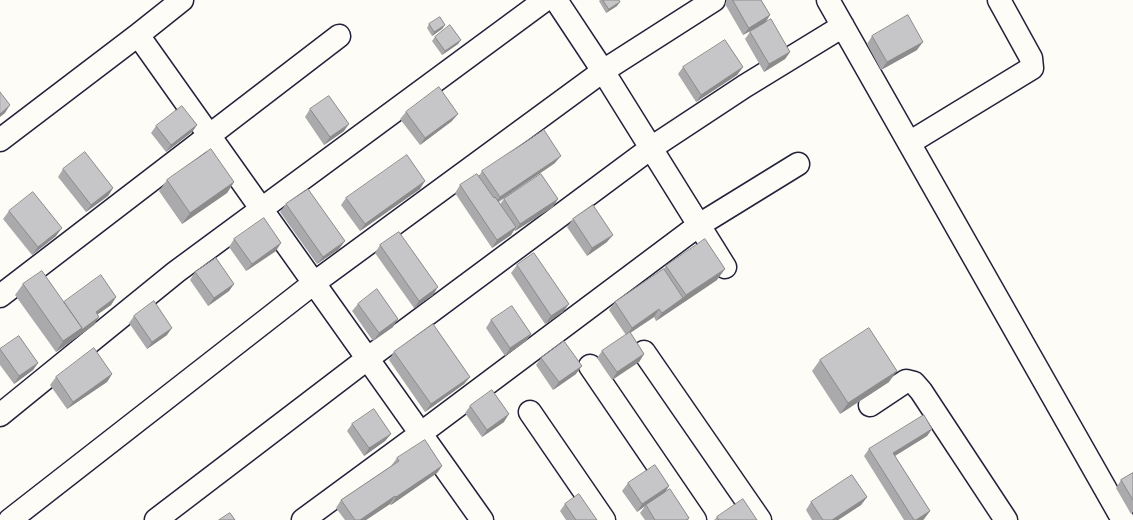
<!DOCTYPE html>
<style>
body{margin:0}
canvas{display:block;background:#fdfcf7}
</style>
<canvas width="1133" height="520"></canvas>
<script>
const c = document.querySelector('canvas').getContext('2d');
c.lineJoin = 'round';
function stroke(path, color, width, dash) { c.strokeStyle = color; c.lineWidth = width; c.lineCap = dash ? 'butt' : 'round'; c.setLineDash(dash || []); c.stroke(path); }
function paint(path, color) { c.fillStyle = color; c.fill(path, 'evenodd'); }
const minor = new Path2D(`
 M556,0l47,71 122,196
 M828,0l295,520
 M138,35l344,485
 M0,140l138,-105 44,-35
 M909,143l123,-75 -1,-10 -32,-58
 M0,296l339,-260
 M644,352l116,168
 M590,366l105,154
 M870,405l36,-24 8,2 7,8 85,129
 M530,412l74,108
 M0,415l176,-143 369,-272
 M10,520l304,-237 289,-212 111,-71
 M156,520l211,-161 284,-211 94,-62 98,-60
 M303,520l117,-86 279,-209 99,-61`);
const wall = new Path2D(`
 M600,0h19l-2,6 -11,7 -7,-12z
 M727,0h34l9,15 -5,8 -22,12 -18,-31z
 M429,24l16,1 -3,4 -10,7 -5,-8z
 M750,32l40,20 -5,7 -21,13 -19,-33z
 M872,36l45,14 -36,20 -14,-26z
 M435,37l23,7 -16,11 -10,-14z
 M683,67h60l-6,8 -41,27 -18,-28z
 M310,109l34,22 -20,14 -19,-28z
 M406,112l46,9 -32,24 -20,-26z
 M197,125l-5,7 -26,20 -15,-19 5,-7z
 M555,163l-56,39 1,2 4,-5 49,8 -38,24 -1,-1 -3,5 -19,13 -37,-55 5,-8 19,-9 3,-5z
 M63,169l50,19 -5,8 -22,16 -28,-35z
 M167,180l67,2 -7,11 -45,31 -23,-33z
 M420,189l-60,42 -19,-26 5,-7z
 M286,204l53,45 -22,15 -37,-52z
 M9,211l47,25 -24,19 -29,-36z
 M573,219l34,23 -20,14 -20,-29z
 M234,239l42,12 -30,20 -17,-24z
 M380,245l53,50 -19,13 -39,-55z
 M517,265l46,47 -18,12 -34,-51z
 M666,266l51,14 -61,41 -2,-4 -24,16 14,21 -5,8 -27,18 -15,-22 5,-7 24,-16 -17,-25 6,-8 48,-32z
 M195,272l39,12 -5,7 -21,15 -18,-26z
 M23,284l41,18 52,-5 -5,8 -14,9 -3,11 -38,27 -41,-57z
 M358,304l35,23 -20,14 -21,-30z
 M134,316l33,19 -20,14 -18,-26z
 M491,320l40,14 -5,7 -21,15 -19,-28z
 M0,349l38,14 -5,7 -19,14 -14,-19z
 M394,352l76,25 -6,7 -39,28 -36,-52z
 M541,358l35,16 -23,16 -17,-25z
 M820,360l69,22 -49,32 -28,-43z
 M112,374l-5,8 -40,27 -17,-24 6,-8z
 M470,406l34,16 -22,15 -17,-24z
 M352,424l39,10 -6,7 -21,15 -17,-25z
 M932,429l-5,7 -32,20 35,55 -6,8 -1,1h-19l-40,-64 5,-7z
 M397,458l45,8 -5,7 -46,32 -1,-1 -24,16h-21l-9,-12 5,-8 50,-34z
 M1133,473v39l-2,2 -15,-26 5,-8z
 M628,483l41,3 -5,7 25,25 -1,2h-43l-5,-7 5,-7 -8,6 -15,-21z
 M867,497l-6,8 -23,15h-26l-6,-10 5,-8z
 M565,504l32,16h-31l-6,-9z
 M717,517l40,3h-43z`);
const shadedWall = new Path2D(`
 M620,2l-3,4 -11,7 3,-4z
 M770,15l-5,8 -22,12 6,-7z
 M445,25l-3,4 -10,7 2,-4z
 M461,40l-3,4 -16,11 3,-4z
 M923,42l-6,8 -36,20 6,-8z
 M790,52l-5,7 -21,13 5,-8z
 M743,67l-6,8 -41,27 5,-7z
 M10,105l-5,8 -5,4v-3z
 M458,114l-6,7 -32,24 5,-7z
 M349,124l-5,7 -20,14 6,-8z
 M197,125l-5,7 -26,20 5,-7z
 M561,156l-6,7 -61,41 6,-7z
 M425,181l-5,8 -60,42 5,-7z
 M234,182l-7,11 -45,31 8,-11z
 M113,188l-5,8 -22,16 5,-7z
 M558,199l-5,8 -38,24 5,-7z
 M516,227l-5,8 -19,13 5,-8z
 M62,228l-6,8 -24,19 6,-8z
 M613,235l-6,7 -20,14 5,-8z
 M345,241l-6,8 -22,15 6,-7z
 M281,243l-5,8 -30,20 6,-7z
 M725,269l-8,11 -61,41 6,-8 21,-15 3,-3z
 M234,284l-5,7 -21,15 6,-8z
 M438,287l-5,8 -19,13 5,-7z
 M116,297l-5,8 -21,15 6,-8z
 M569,304l-6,8 -18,12 6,-8z
 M659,309l-5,8 -27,18 5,-7z
 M99,317l-5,8 -38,27 7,-11 19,-13z
 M398,319l-5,8 -20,14 6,-8z
 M172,328l-5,7 -20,14 5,-7z
 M531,334l-5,7 -21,15 5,-8z
 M644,354l-5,8 -27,18 5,-8z
 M38,363l-5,7 -19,14 5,-8z
 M582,366l-6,8 -23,16 6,-8z
 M897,371l-8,11 -49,32 8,-11z
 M112,374l-5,8 -40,27 6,-7z
 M470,377l-6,7 -39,28 6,-8z
 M509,414l-5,8 -22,15 5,-7z
 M932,429l-5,7 -39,24 5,-7z
 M391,434l-6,7 -21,15 5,-8z
 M442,466l-5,7 -46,32 5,-8z
 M669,486l-5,8 -18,11 -1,1 -8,6 5,-8z
 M395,496l-5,8 -24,16h-6z
 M867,497l-6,8 -23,15h-6z
 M930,511l-6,8 -1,1h-7z`);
const building = new Path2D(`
 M603,0h16l1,2 -11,7z
 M733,0h28l9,15 -21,13z
 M908,15l15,27 -36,20 -15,-26z
 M440,17l5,8 -11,7 -5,-8z
 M771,19l19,33 -21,12 -19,-32z
 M450,25l11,15 -16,11 -10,-14z
 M725,40l18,27 -42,28 -18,-28z
 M439,87l19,27 -33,24 -19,-26z
 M0,92l10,13 -10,9z
 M329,96l20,28 -19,13 -20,-28z
 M182,106l15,19 -26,20 -15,-19z
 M544,130l17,26 -61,41 -18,-26z
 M211,149l23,33 -44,31 -23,-33z
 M85,152l28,36 -22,17 -28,-36z
 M407,155l18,26 -60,43 -19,-26z
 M477,174l17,24 1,-1 21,30 -19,13 -37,-55z
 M541,174l17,25 -38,25 -16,-25z
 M308,189l37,52 -22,16 -37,-53z
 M33,192l29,36 -24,19 -29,-36z
 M593,205l20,30 -21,13 -19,-29z
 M264,218l17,25 -29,21 -18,-25z
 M399,232l39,55 -19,14 -39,-56z
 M705,239l20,30 -39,26 -20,-29z
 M534,253l35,51 -18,12 -34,-51z
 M216,258l18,26 -20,14 -19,-26z
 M664,269l19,29 -21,15 -3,-4 -27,19 -17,-26z
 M42,271l40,57 -19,13 -40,-57z
 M101,275l15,22 -20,15 3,5 -19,14 2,-3 -18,-26z
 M377,289l21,30 -19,14 -21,-29z
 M154,301l18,27 -20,14 -18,-26z
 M512,306l19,28 -21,14 -19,-28z
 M433,324l37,53 -39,27 -37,-52z
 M869,328l28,43 -49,32 -28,-43z
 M630,332l14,22 -27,18 -15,-21z
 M19,336l19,27 -19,13 -19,-27z
 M564,341l18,25 -23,16 -18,-24z
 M94,348l18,26 -39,28 -17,-25z
 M492,390l17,24 -22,16 -17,-24z
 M374,409l17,25 -22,14 -17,-24z
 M924,415l8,14 -39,24 37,58 -14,9h-2l-45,-71z
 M425,440l17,26 -46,31 -1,-1 -35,24h-5l-14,-20 58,-39 -2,-3z
 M655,465l14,21 -27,18 -14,-21z
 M1133,473v27l-12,-20z
 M852,475l15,22 -35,23h-9l-12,-18z
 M670,489l19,29 -3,2h-31l-9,-15z
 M579,494l18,26h-21l-11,-16z
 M743,499l14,21h-38l-2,-3z
 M230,513l5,7h-16z`);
stroke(minor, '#22223b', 25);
stroke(minor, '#fdfcf7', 22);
paint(wall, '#aaaaac');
paint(shadedWall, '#8b8b8c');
paint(building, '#c6c6c8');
stroke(building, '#8b8b8c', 1);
</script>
